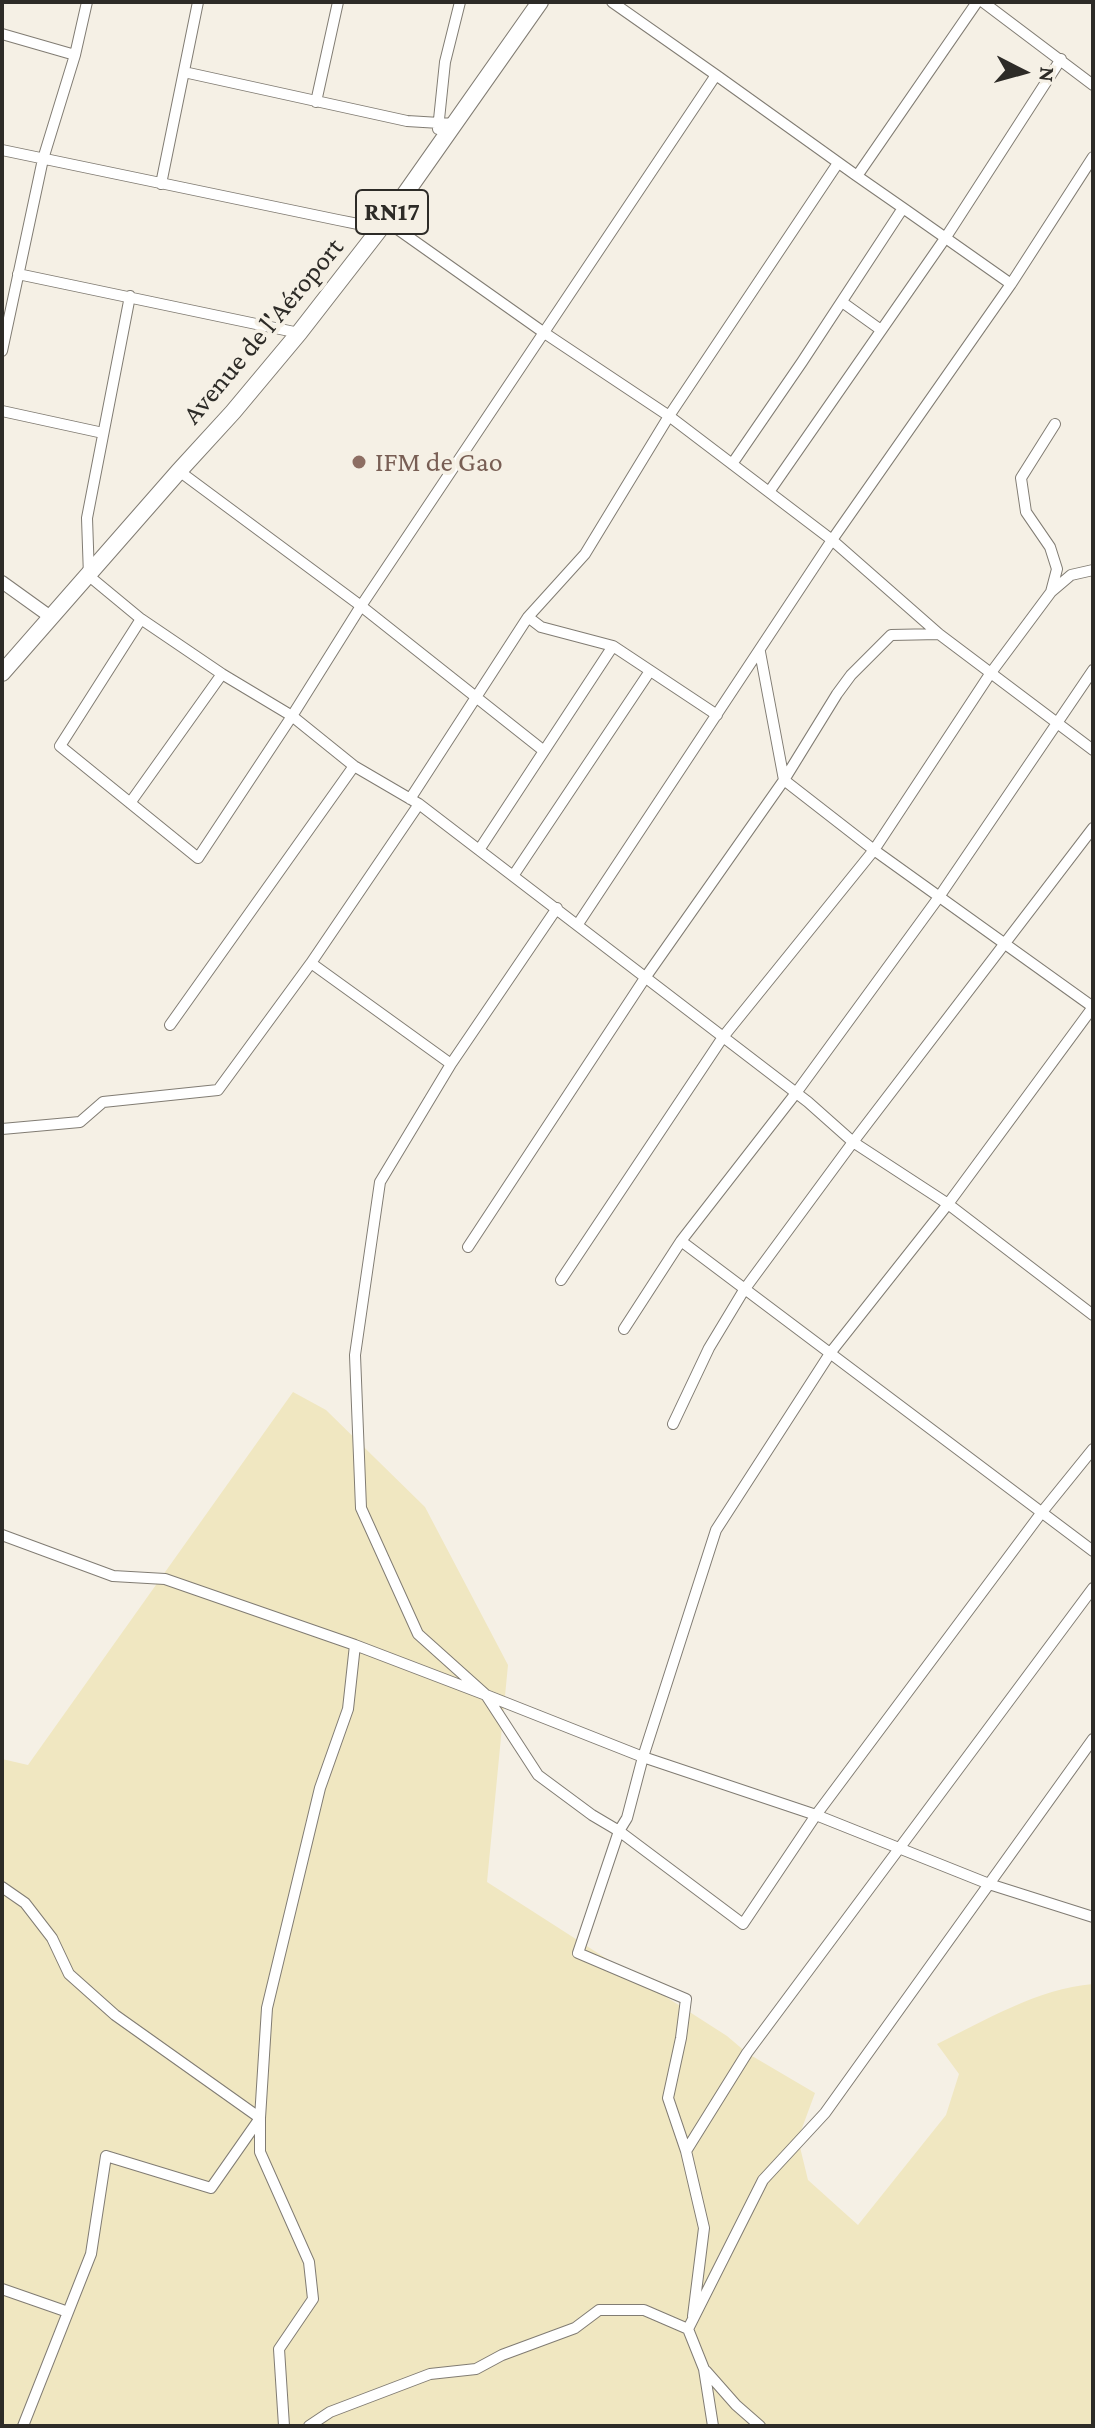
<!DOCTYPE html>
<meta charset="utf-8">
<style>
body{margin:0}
#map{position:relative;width:1095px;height:2428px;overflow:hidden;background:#f5f0e5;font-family:"Crimson Pro",serif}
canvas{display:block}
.frame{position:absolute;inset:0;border:4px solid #2d2b27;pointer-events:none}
.north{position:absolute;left:983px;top:32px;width:80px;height:80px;-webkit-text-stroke:6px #f5f0e5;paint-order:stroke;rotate:96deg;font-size:22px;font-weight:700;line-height:32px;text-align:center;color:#2d2b27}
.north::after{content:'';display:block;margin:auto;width:28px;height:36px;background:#2d2b27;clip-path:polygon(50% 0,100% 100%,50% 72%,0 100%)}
</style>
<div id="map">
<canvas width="1095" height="2428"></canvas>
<div class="frame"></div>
<div class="north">N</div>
</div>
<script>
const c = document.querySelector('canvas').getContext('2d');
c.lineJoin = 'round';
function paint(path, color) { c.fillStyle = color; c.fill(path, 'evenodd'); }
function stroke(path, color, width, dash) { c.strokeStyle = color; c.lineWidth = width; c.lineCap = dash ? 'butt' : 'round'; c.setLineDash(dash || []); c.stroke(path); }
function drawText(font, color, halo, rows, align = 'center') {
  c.font = font + ' "Crimson Pro",serif'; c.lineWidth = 8; c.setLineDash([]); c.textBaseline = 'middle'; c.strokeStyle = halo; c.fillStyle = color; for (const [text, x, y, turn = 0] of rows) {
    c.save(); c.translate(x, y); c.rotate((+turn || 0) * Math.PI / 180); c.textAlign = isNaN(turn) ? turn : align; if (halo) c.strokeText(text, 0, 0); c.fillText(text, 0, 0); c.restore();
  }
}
const sand = new Path2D(`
 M293,1392l33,18 99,97 83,158 -21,217 240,154 20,17 68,40 -17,46 10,41 50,45 88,-110 13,-41 -22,-30c49,-24 100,-55 156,-60v442h-1091v-667l26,6z`);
const minor = new Path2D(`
 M983,2l110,83
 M2,34l73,21
 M184,72l223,49 49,3
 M716,75l141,101 120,-174
 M316,102l22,-100
 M438,129l7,-67 15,-60
 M2,150l336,70 25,5 23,-4 157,111 126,84 163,124 107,94 154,116
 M161,184l37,-182
 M903,208l108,76
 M18,274l281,59
 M130,296l-43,222 2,58 52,43 81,55 70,42 62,50 65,38 389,298 45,40 95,62 145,111
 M842,302l39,28
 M2,351l41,-192 32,-104 12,-53
 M2,411l101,22
 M732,464l70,-102 101,-154 -46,-32
 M179,471l182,135 183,145
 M769,492l177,-255 115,-178
 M1051,592l6,-23 -7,-22 -24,-35 -5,-34 34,-54
 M528,617l13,10 72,19
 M141,619l-81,127 138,112 94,-142 69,-110 355,-531 -104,-73
 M760,652l24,128 90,70 219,157
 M410,799l118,-182 57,-63 84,-138 169,-253
 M130,803l92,-129
 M479,850l134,-204 104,69
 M513,876l137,-205
 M578,924l254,-384 179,-256 82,-127
 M311,963l140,101 -71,118 -25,173 6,153 57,126 68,61 157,62 173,58 173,69 104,33
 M1093,1007l-145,197 -117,148 -115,178 -73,227 -16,61 -8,13 124,93 73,-109 226,-303 51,-63
 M170,1025l184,-259
 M451,1064l106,-156
 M2,1129l78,-7 23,-20 115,-12 93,-127 108,-159
 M681,1241l412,310
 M468,1247l177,-269 139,-198 53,-86 14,-19 40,-40 48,-1
 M561,1280l162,-243 151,-187 116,-176 61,-82 20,-17 22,-5
 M624,1329l57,-88 115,-148 143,-196 154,-227
 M673,1424l36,-76 35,-58 109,-148 240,-314
 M2,1535l111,41 52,3 190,66 131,50 52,80 54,40 27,16 -41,122 108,46 -5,39 -13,60 18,53 18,77 -11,88
 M2,1887l23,16 27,35 17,36 46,41 145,103v34l49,110 4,37 -34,50 5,77
 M686,2151l61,-98 346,-465
 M2,2289l66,23
 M706,2371l30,34 24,21
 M23,2426l68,-172 15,-98 105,32 49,-70 7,-110 53,-220 28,-79 7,-64
 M309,2426l21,-14 100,-38 46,-5 26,-14 73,-27 24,-18h45l44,19
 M713,2426l-9,-57 -16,-40 75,-149 62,-67 268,-374`);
const tertiary = new Path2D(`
 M2,582l50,36`);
const primary = new Path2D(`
 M2,673l177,-202 54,-59 66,-79 87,-112 154,-219`);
const markers = [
 [359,462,8,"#8d6e63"]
];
const shields = [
 [392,212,72]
];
const shieldNames = [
 ["RN17",392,212]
];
const streetNames = [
 ["Avenue de l'Aéroport",263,331,-50]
];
const educationNames = [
 ["IFM de Gao",375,462]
];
paint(sand, '#f0e7c1');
stroke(minor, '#817c73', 12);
stroke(tertiary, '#817c73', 14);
stroke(primary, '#817c73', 18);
stroke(minor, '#fff', 10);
stroke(tertiary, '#fff', 12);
stroke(primary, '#fff', 16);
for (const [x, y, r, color] of markers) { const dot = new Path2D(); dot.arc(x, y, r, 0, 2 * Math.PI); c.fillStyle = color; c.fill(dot); stroke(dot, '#f5f0e5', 3); }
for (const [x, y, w] of shields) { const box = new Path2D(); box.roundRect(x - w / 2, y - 22, w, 44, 6); c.fillStyle = '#f5f0e5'; c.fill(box); stroke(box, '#2d2b27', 2); }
drawText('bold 26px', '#2d2b27', null, shieldNames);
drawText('28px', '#2d2b27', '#f5f0e5', streetNames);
drawText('28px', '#785e54', '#f5f0e5', educationNames, 'left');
</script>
